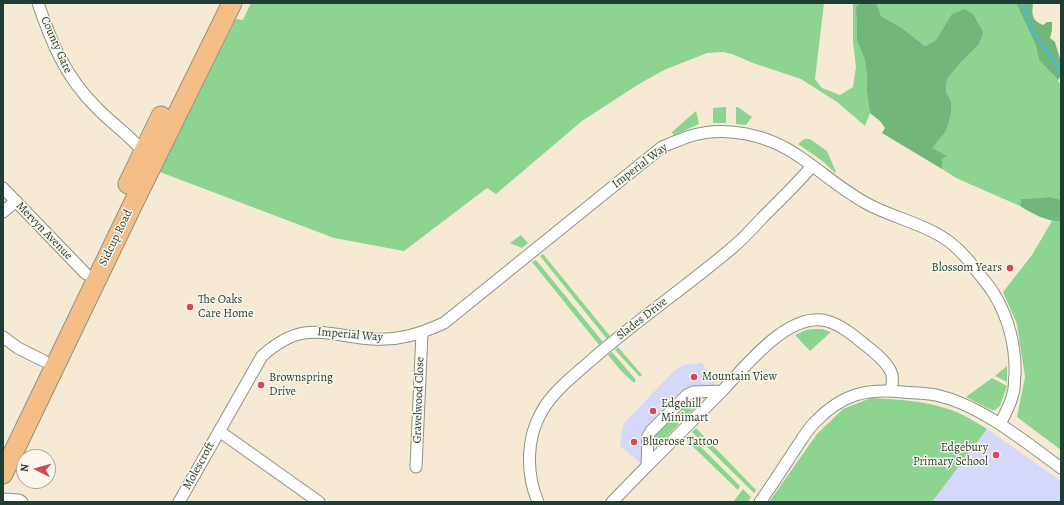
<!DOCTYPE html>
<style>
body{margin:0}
#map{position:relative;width:1064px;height:505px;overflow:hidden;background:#f6ead5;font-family:Alegreya,serif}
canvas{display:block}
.frame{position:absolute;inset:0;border:4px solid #1f3d34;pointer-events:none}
.north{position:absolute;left:16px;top:449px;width:40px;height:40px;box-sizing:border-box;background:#fbf7ec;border:1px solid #a3ada2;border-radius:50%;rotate:276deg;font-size:11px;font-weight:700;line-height:16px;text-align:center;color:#1f3d34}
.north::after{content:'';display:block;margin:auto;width:14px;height:18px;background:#d1495b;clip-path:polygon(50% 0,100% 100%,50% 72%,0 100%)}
</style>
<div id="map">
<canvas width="1064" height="505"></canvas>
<div class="frame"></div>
<div class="north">N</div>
</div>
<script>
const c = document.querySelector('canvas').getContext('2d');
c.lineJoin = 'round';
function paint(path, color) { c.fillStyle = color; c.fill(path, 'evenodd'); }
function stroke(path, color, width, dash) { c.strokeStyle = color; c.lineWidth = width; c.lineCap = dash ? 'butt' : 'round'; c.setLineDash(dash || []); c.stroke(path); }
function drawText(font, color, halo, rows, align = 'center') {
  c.font = font + ' Alegreya,serif'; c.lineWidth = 3; c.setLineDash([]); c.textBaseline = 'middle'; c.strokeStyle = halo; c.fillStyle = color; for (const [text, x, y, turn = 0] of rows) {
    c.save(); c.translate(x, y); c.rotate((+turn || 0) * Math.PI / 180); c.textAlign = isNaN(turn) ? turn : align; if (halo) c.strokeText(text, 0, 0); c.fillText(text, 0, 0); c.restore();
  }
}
const built = new Path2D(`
 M702,363l15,24 -29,4 -43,42 -3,31 -22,-18 3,-20 3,-5 48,-50 10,-6z
 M987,429l74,52v21h-129z`);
const green = new Path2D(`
 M251,3h573l-9,76 7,9 18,7 13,-8 3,-20 -3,-25v-39h7l-4,4 1,34 8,19 2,16v17l3,20 -5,13 -28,-24 -36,-23 -48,-16 -21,-9 -9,-2 -16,1 -43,17 -25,14 -57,37 -86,73 -9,-6 -83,63 -70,-13 -174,-66 76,-153 7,1z
 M876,3h140l20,43 3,14 19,20 3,7 -1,9 1,9v95l-11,-3 -29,2 -1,7 -64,-28 -14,-9v-10l3,-2 -14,-9 15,-17 5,-30 -5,-9 1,-13 15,-18 -11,-46 -15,25 -11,6 -23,-18 -21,-12 -2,-7z
 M726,107v16h-13v-15z
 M736,107h2l14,10 -6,8 -10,-1z
 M696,111l3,13 -25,11 -2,-3z
 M804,139h6l17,12 9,21 -1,1 -11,-11 -26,-18z
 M1052,221l9,1v228l-44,-33 8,-40 -8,-53 -14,-32 29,-37z
 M521,235l7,8 -6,5 -12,-5z
 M543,254l67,82 -3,3 -67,-83z
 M536,260l67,82 -4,3 -67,-83z
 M814,329h8l9,3 -21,19 -15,-16 11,-5z
 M618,347l24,28 -2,2 -25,-27z
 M612,352l24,28 -2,3 -12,-11 -14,-17z
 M1007,366v16l-12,-6z
 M992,378l15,8 -7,20 -5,4h-4l-25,-13z
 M696,396l4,1 1,5 -20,20 -8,-8 15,-15z
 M871,398c32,2 63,3 92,17 8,4 16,9 24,14l-55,73h-163l48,-68 26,-25z
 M671,416l8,8 -21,21 -3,-1c-6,-11 9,-21 16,-28z
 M696,428l60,62 -2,3 -62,-61z
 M689,435l51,51 -2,4 -53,-51z
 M743,489l8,8 -3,5h-15z`);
const forest = new Path2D(`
 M860,3h16l3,6 2,7 21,12 23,18 11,-6 15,-25 13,-6 9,5 10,18 -4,12 -17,17 -15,18 -1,13 5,9v12l-5,18 -14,17 15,8 -5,3v10l-60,-36 3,-5 -5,-7 -10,-8 -3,-20v-17l-2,-16 -8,-19 -1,-34z
 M1016,3h17c-1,11 -2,17 10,22l4,-3h5v8l-2,8 5,4 6,20v14l-3,4 -19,-20 -3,-14z
 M1050,197l11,3v22c-15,-1 -28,-8 -41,-16l1,-7z`);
const stream = new Path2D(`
 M1023,3l3,14 9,18 18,24 8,17`);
const street = new Path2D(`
 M38,3c14,41 28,75 59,105 15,16 33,27 46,44
 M3,188l83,86
 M3,212l13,-11
 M3,337l15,11 26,13
 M722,391c24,-25 66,-80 105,-70 14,4 26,14 37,23 9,7 25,19 28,31 1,5 0,11 -1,16
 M722,391l-75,75 1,-30 3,-5 36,-36 6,-3z
 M219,431l100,71
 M416,467l6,-134
 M3,499l16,1 3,2
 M179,502l83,-146c41,-37 62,-21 110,-17 26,2 48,-5 72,-16l218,-176c10,-4 19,-8 28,-11 37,-11 79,-1 110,21 22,15 41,32 64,45 24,14 51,19 75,33 16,9 27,21 37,35 6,8 13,15 18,24 15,24 22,54 21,81 -1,6 0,13 -2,18 -2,11 -8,21 -13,31
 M538,502c-12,-28 -12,-64 4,-91 11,-19 29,-33 46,-48 46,-41 97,-75 144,-115 11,-9 21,-20 30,-30 17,-17 35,-34 50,-52
 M612,502l35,-36
 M760,502c12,-17 23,-34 34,-51 7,-10 13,-21 21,-29 27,-28 51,-34 88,-30 11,1 22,1 33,3 45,10 88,46 125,73`);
const highway = new Path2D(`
 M128,184l33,-68
 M3,474l130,-270 99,-201`);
const markers = [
 [1010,268,4,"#d1495b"],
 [190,307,4,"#d1495b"],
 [694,377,4,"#d1495b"],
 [261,385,4,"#d1495b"],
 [653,411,4,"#d1495b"],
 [634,442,4,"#d1495b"],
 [996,455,4,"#d1495b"]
];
const streetNames = [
 ["County Gate",56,45,66],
 ["Imperial Way",640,166,-37],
 ["Mervyn Avenue",44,231,46],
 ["Sidcup Road",116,238,-64],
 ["Slades Drive",642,319,-38],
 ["Imperial Way",350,335,5],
 ["Gravelwood Close",419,400,-88],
 ["Molescroft",199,466,-61]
];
const poiNames = [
 ["Blossom Years",1002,268,"right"],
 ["The Oaks",198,300],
 ["Care Home",198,314],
 ["Mountain View",702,377],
 ["Brownspring",269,378],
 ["Drive",269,392],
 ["Edgehill",661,404],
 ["Minimart",661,418],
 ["Bluerose Tattoo",642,442],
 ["Edgebury",988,448,"right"],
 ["Primary School",988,462,"right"]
];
paint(built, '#d4d8f9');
paint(green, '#8cd48f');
paint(forest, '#71b67a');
stroke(stream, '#4ebcc4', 3);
stroke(street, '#8a9484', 13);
stroke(highway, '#8a9484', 21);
stroke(street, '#fff', 11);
stroke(highway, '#f6be87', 19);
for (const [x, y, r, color] of markers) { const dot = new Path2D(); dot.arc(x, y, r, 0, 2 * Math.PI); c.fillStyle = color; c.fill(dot); stroke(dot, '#fbf7ec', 1.5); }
drawText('12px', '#1f3d34', '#fbf7ec', streetNames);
drawText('12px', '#1f3d34', '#fbf7ec', poiNames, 'left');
</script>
